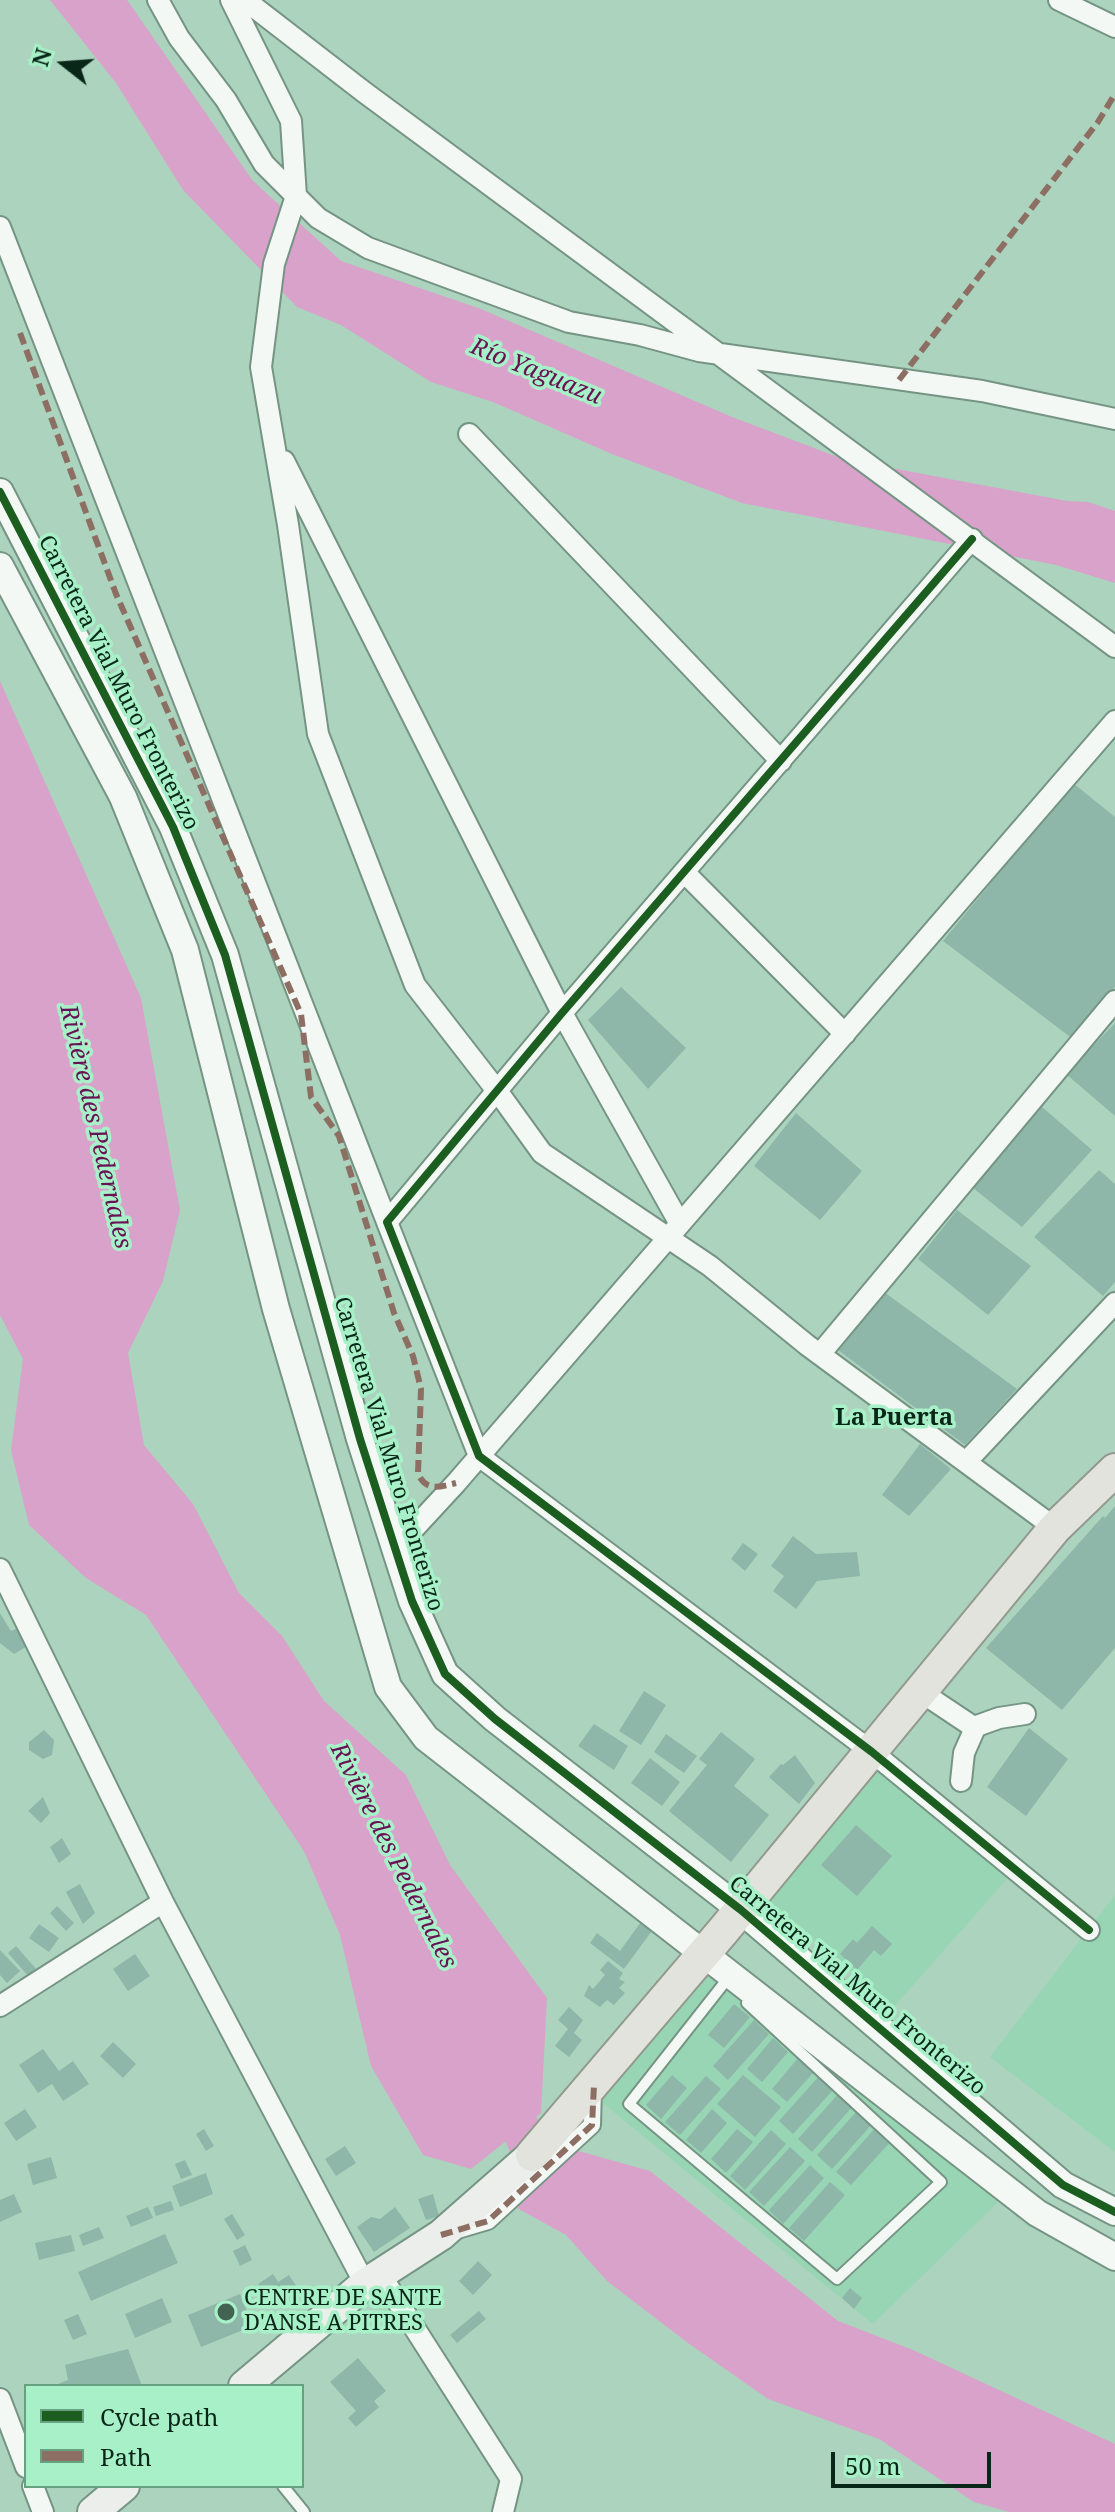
<!DOCTYPE html>
<meta charset="utf-8">
<style>
body{margin:0}
#map{position:relative;width:1115px;height:2512px;overflow:hidden;background:#acd3bd;font-family:"Noto Serif",serif}
canvas{display:block}
.legend{position:absolute;left:24px;top:2384px;width:280px;height:104px;box-sizing:border-box;background:#a8f0c8;border:2px solid #68a082;margin:0;padding:10px 14px;list-style:none;font-size:24px;color:#092718}
.legend li{display:flex;align-items:center;gap:16px;height:40px}
.legend b{width:40px;border:2px solid #68a082}
.north{position:absolute;left:24px;top:24px;width:80px;height:80px;-webkit-text-stroke:6px #a8f0c8;paint-order:stroke;rotate:287deg;font-size:22px;font-weight:700;line-height:32px;text-align:center;color:#092718}
.north::after{content:'';display:block;margin:auto;width:28px;height:36px;background:#092718;clip-path:polygon(50% 0,100% 100%,50% 72%,0 100%)}
.scale{position:absolute;left:831px;top:2452px;width:160px;height:36px;box-sizing:border-box;border:4px solid #092718;border-top:0;padding-left:10px;font-size:24px;line-height:28px;white-space:nowrap;color:#092718;-webkit-text-stroke:6px #a8f0c8;paint-order:stroke}
</style>
<div id="map">
<canvas width="1115" height="2512"></canvas>
<ul class="legend">
<li><b style="height:10px;background:#1b5e20"></b>Cycle path</li>
<li><b style="height:10px;background:#8d6e63"></b>Path</li>
</ul>
<div class="north">N</div>
<div class="scale">50 m</div>
</div>
<script>
const c = document.querySelector('canvas').getContext('2d');
c.lineJoin = 'round';
function paint(path, color) { c.fillStyle = color; c.fill(path, 'evenodd'); }
function stroke(path, color, width, dash) { c.strokeStyle = color; c.lineWidth = width; c.lineCap = dash ? 'butt' : 'round'; c.setLineDash(dash || []); c.stroke(path); }
function drawText(font, color, halo, rows, align = 'center') {
  c.font = font + ' "Noto Serif",serif'; c.lineWidth = 7; c.setLineDash([]); c.textBaseline = 'middle'; c.strokeStyle = halo; c.fillStyle = color; for (const [text, x, y, turn = 0] of rows) {
    c.save(); c.translate(x, y); c.rotate((+turn || 0) * Math.PI / 180); c.textAlign = isNaN(turn) ? turn : align; if (halo) c.strokeText(text, 0, 0); c.fillText(text, 0, 0); c.restore();
  }
}
const built = new Path2D(`
 M879,1768l134,104 -121,137 -128,-113z
 M1115,1895v257l-125,-95z
 M718,1952l280,250 -125,122 -280,-229z`);
const water = new Path2D(`
 M50,0h77l126,181 88,80 140,48 251,108 111,42 224,42 21,1 27,9v72l-59,-18 -314,-62 -130,-49 -119,-52 -62,-20 -90,-57 -44,-18 -114,-117 -67,-107z
 M0,681l141,317 39,212 -17,71 -35,72 16,92 49,59 46,89 43,43 42,65 82,74 44,90 97,133 -6,115 -70,56 -48,-14 -52,-89 -31,-131 -36,-84 -158,-236 -60,-37 -57,-53 -18,-75 12,-91 -23,-44z
 M575,2150l75,21 188,150 75,29 202,94v68h-106l-35,-10 -95,-63 -111,-40 -80,-56 -81,-62 -41,-46 -49,-27z`);
const river = new Path2D(`
 M501,2082l31,73 29,19`);
const building = new Path2D(`
 M1073,783l42,34v170l-42,52 -130,-98z
 M621,987l65,61 -38,41 -60,-69z
 M1115,1023v93l-49,-42z
 M1042,1107l50,43 -70,77 -49,-39z
 M796,1113l66,58 -42,49 -66,-54z
 M1099,1170l16,14v98l-12,14 -69,-59z
 M957,1210l74,56 -43,49 -70,-56z
 M884,1292l133,97 -52,56 -127,-95z
 M920,1444l31,25 -42,47 -27,-21z
 M1115,1506v142l-53,62 -76,-62 117,-132 2,2z
 M793,1536l23,18 41,-2 3,24 -43,5 -21,28 -23,-18 11,-15 -13,-10z
 M743,1543l15,11 -13,17 -14,-12z
 M0,1613l11,18 9,-4 9,18 -15,9 -14,-11z
 M644,1691l22,14 -25,40 -22,-14z
 M594,1724l34,22 -14,24 -36,-24z
 M1029,1728l39,31 -42,57 -39,-29z
 M44,1730l10,10 -2,15 -9,4 -14,-9v-8z
 M721,1732l34,27 -21,27 35,29 -38,47 -62,-51 38,-46 -8,-6z
 M666,1734l31,22 -13,17 -30,-21z
 M795,1755l20,28 -16,21 -30,-27 12,-13 2,1z
 M650,1758l30,24 -18,24 -31,-23z
 M43,1797l7,16 -9,10 -13,-12z
 M856,1825l36,31 -35,40 -36,-31z
 M62,1838l9,16 -12,9 -9,-16z
 M80,1884l15,29 -12,11 -17,-32z
 M57,1906l17,17 -8,8 -16,-18z
 M662,1917l-38,52 -34,-26 7,-10 23,18 23,-32z
 M39,1924l20,14 -10,14 -20,-14z
 M872,1926l20,18 -11,12 -7,-6 -17,20 -17,-16 13,-15 4,4z
 M16,1946l21,24 -8,7 -21,-24z
 M0,1950l20,21 -13,12 -7,-8z
 M135,1954l15,22 -22,15 -15,-22z
 M608,1961l15,12 -4,6 6,3 -6,6 6,5 -11,12 -7,-5 -7,7 -16,-11 5,-11 4,4 12,-14 -5,-5z
 M734,2004l16,13 -26,31 -16,-13z
 M569,2007l14,13 -9,13 8,7 -13,17 -14,-11 13,-17 -10,-9z
 M754,2020l15,14 -41,46 -15,-14z
 M773,2038l15,14 -26,30 -15,-13z
 M113,2042l23,22 -13,14 -23,-22z
 M43,2049l16,22 14,-10 16,23 -26,17 -11,-17 -14,9 -19,-28z
 M798,2058l16,14 -27,30 -15,-13z
 M672,2075l15,13 -26,31 -15,-14z
 M743,2075l38,32 -26,30 -38,-33z
 M706,2076l15,13 -41,46 -15,-13z
 M819,2076l15,13 -41,45 -14,-13z
 M839,2093l14,13 -41,46 -14,-13z
 M25,2109l12,18 -21,14 -12,-18z
 M712,2109l15,14 -26,30 -15,-13z
 M858,2110l15,13 -41,46 -15,-14z
 M877,2126l15,14 -41,45 -15,-13z
 M204,2129l10,17 -8,5 -10,-17z
 M737,2129l16,13 -27,31 -15,-14z
 M771,2130l15,14 -41,46 -15,-14z
 M345,2146l11,17 -20,13 -11,-17z
 M790,2147l15,14 -41,45 -15,-14z
 M51,2157l6,21 -24,7 -6,-21z
 M185,2160l7,15 -11,4 -6,-15z
 M810,2165l14,13 -41,46 -14,-14z
 M206,2173l7,21 -33,13 -8,-21z
 M830,2182l15,13 -41,46 -15,-13z
 M14,2194l8,18 -22,10v-22z
 M433,2194l6,22 -13,4 -8,-21z
 M171,2201l3,9 -18,6 -3,-9z
 M148,2207l5,11 -22,9 -5,-11z
 M395,2207l15,21 -36,24 -17,-25 14,-10 9,2z
 M232,2214l13,21 -8,5 -13,-21z
 M99,2227l5,11 -21,8 -4,-11z
 M165,2234l13,29 -87,38 -13,-29z
 M71,2235l4,16 -36,9 -4,-17z
 M245,2245l7,15 -12,6 -7,-15z
 M478,2261l14,14 -19,20 -14,-14z
 M273,2274l5,8 11,-7 8,12 -26,18 -13,-21z
 M850,2288l12,10 -8,11 -12,-11z
 M240,2294l13,32 -52,21 -13,-32z
 M162,2298l10,24 -37,16 -10,-24z
 M479,2311l7,8 -29,24 -7,-8z
 M78,2314l9,20 -14,6 -9,-20z
 M128,2349l14,37h-89l15,-6 -3,-15z
 M358,2358l28,33 -12,10 5,6 -23,20 -8,-9 8,-7 -26,-29z`);
const service = new Path2D(`
 M725,1982l-96,122 208,175 104,-97 -194,-179
 M283,2486l21,26`);
const pedestrian = new Path2D(`
 M454,2231l34,-10 104,-96 1,-36`);
const minor = new Path2D(`
 M158,0l21,38 47,62 38,64 54,54 50,30 201,74 71,13 59,16 283,40 133,28
 M231,0l60,121 5,75 -22,68 -13,103 27,158 30,209 97,251 83,107 44,61 168,113 97,79 248,183
 M245,0l119,92 751,555
 M1059,0l56,27
 M0,227l387,995
 M469,434l312,327
 M284,461l278,552 118,211
 M972,539l-410,474 -175,209 92,234 393,296 217,178
 M685,873l160,161
 M820,1354l295,-353
 M966,1462l149,-159
 M395,1549l61,-66 659,-762
 M0,1569l163,333 202,382
 M921,1692l54,36 -11,25 -3,28
 M974,1727l25,-9 26,-4
 M0,2006l163,-104
 M380,2274l131,205 -8,33
 M0,2399l26,68
 M33,2486l10,26`);
const tertiary = new Path2D(`
 M0,492l173,335 52,128 135,484 52,162 33,73 50,45 246,191 322,275 52,27
 M0,566l123,231 62,153 91,359 112,378 38,51 611,475 78,44`);
const secondary = new Path2D(`
 M244,2386l121,-102 76,-49 91,-80
 M93,2512l31,-26`);
const primary = new Path2D(`
 M532,2155l191,-224 332,-403 60,-58`);
const quiet = new Path2D(`
 M20,333l96,261 185,420 10,83 28,39 55,177 19,43 8,33 -3,85c9,18 21,13 38,9
 M899,380l199,-258 17,-28
 M441,2235l47,-14 104,-96 2,-40`);
const cycleway = new Path2D(`
 M0,492l173,335 52,128 135,484 52,162 33,73 50,45 246,191 322,275 52,27
 M972,539l-410,474 -175,209 92,234 393,296 217,178`);
const markers = [
 [226,2312,10,"#426352"]
];
const streetNames = [
 ["Carretera Vial Muro Fronterizo",118,683,63],
 ["Carretera Vial Muro Fronterizo",388,1454,73],
 ["Carretera Vial Muro Fronterizo",857,1986,40]
];
const poiNames = [
 ["CENTRE DE SANTE",244,2299],
 ["D'ANSE A PITRES",244,2324]
];
const waterNames = [
 ["Río Yaguazu",536,372,22],
 ["Rivière des Pedernales",95,1127,77],
 ["Rivière des Pedernales",393,1856,63]
];
const neighbourhoodNames = [
 ["La Puerta",894,1418]
];
paint(built, '#98d5b4');
paint(water, '#d9a2ca');
stroke(river, '#d9a2ca', 38);
paint(building, '#8eb7a9');
stroke(service, '#759483', 14);
stroke(pedestrian, '#759483', 20);
stroke(minor, '#759483', 24);
stroke(tertiary, '#759483', 30);
stroke(secondary, '#759483', 34);
stroke(primary, '#919a8c', 36);
stroke(service, '#f3f8f5', 10);
stroke(pedestrian, '#f3f8f5', 16);
stroke(minor, '#f3f8f5', 20);
stroke(tertiary, '#f3f8f5', 26);
stroke(secondary, '#ebeeea', 30);
stroke(primary, '#e3e3de', 32);
stroke(quiet, '#8d6e63', 6, [12, 6]);
stroke(cycleway, '#1b5e20', 8);
for (const [x, y, r, color] of markers) { const dot = new Path2D(); dot.arc(x, y, r, 0, 2 * Math.PI); c.fillStyle = color; c.fill(dot); stroke(dot, '#a8f0c8', 3); }
drawText('22px', '#092718', '#a8f0c8', streetNames);
drawText('22px', '#092718', '#a8f0c8', poiNames, 'left');
drawText('italic 24px', '#661253', '#a8f0c8', waterNames);
drawText('bold 24px', '#092718', '#a8f0c8', neighbourhoodNames);
</script>
